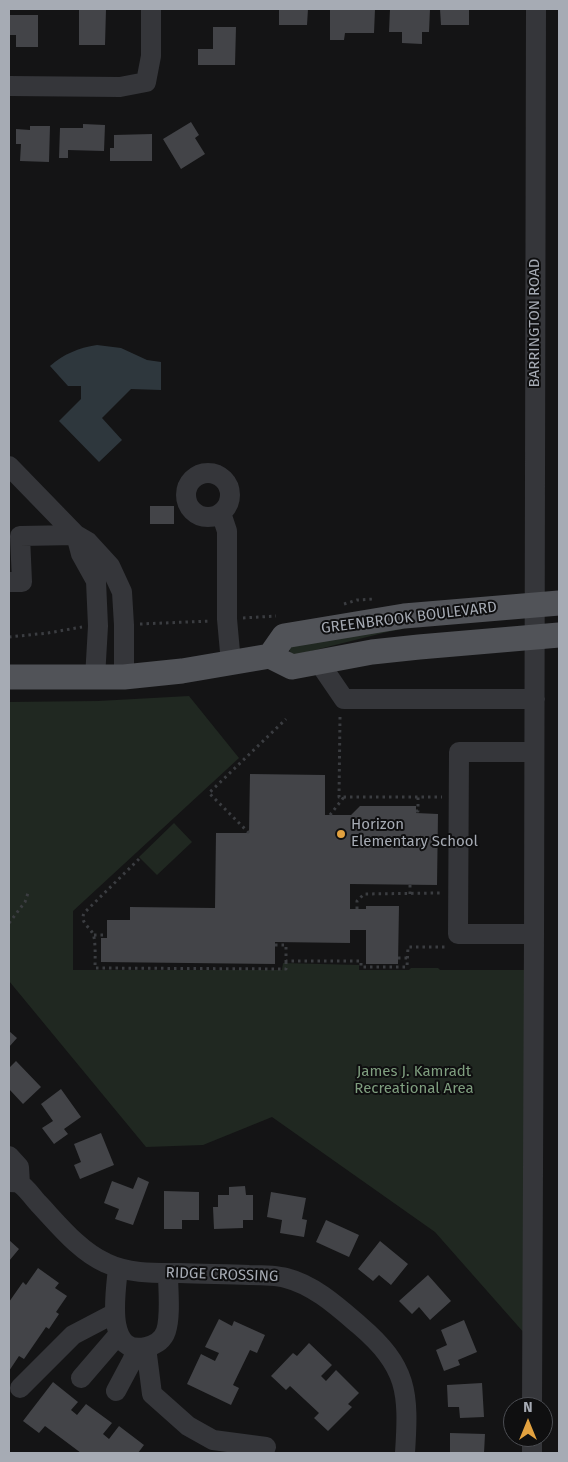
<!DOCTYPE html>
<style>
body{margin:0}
#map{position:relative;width:568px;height:1462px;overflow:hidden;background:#141415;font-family:"Fira Sans",sans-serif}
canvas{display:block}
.frame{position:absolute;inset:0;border:10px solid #a6abb4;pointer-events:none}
.north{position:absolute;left:503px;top:1397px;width:50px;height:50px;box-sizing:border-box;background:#0f0f10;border:1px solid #4b4d52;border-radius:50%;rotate:0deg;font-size:14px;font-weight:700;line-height:20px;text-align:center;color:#a6abb4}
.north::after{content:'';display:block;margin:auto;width:18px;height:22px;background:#e2a13f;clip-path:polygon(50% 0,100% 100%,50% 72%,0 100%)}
</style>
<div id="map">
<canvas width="568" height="1462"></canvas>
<div class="frame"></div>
<div class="north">N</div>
</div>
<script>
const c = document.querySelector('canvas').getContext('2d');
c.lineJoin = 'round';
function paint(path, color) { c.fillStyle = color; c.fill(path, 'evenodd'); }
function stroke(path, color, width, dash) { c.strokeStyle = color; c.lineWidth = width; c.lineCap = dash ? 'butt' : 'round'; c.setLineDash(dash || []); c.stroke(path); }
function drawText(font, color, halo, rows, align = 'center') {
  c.font = font + ' "Fira Sans",sans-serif'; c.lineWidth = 4; c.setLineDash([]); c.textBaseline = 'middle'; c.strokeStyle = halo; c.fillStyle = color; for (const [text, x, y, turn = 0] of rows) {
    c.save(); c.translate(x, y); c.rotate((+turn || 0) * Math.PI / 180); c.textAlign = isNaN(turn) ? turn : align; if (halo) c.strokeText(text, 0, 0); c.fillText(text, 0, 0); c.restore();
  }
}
const green = new Path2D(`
 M408,628l-21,4 -96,24 -2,-10 82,-15z
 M189,696l50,62 -166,153v59h209l1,-7 76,2v5h50l2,-2h27l2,2h85v364l-90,-102 -163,-115 -69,28 -57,2 -137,-166v-279l89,-1z
 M174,823l18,19 -35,33 -18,-18z`);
const water = new Path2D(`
 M97,345l24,3 26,12 14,2v28l-30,-1 -29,29 20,22 -23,22 -40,-41 22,-22v-13h-13l-18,-20c14,-12 28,-18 47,-21z`);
const building = new Path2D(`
 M79,9h27l-1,36h-26z
 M279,9h29l-1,16h-28z
 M330,9h45l-1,24h-29l-1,7h-14z
 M390,9h40l-1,23h-7v12l-20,-1v-11h-13z
 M440,9h29v16h-28z
 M9,15h29v32h-22v-12h-7z
 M213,27h23l-1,38h-37v-16h15z
 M191,122l8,13 -4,3 10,16 -24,15 -18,-30z
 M83,124l22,1 -1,26 -36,-1v8h-9l1,-30h23z
 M30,126h20l-1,36 -29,-1 1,-17h-5v-15l14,1z
 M152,134v27h-42v-13h4v-13z
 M150,506h24v18h-24z
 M250,774l75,1v40h26l9,-9h56v7l22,1 -1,71 -87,-1v25h16v-3h33l-1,58h-32v-34h-16v13l-75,-1v22l-174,-2v-24h6v-18h23v-13l85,1 1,-75h33z
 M9,1031l8,7 -8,9z
 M16,1061l25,26 -18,17 -14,-15v-21z
 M61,1089l20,28 -17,12 4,5 -14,10 -12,-16 11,-7 -12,-17z
 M101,1133l13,32 -34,14 -6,-14 7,-3 -7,-18z
 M138,1177l11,5 -16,43 -18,-6 4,-10 -15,-6 8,-22 21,8z
 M245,1186l1,9h7v25h-10v8l-29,1 -1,-22h5v-12h11v-8z
 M164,1191l35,1v28h-17v9h-18z
 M271,1192l35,6 -4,21 5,1 -3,17 -24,-4 2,-13 -15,-3z
 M326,1220l33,15 -10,22 -33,-15z
 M9,1240l10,9 -10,12z
 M380,1241l28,23 -17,21 -12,-10 -6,6 -15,-12z
 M38,1268l21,15 -4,5 12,8 -11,16 3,2 -10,15 -3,-2 -22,32 -5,-3 -10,15v-69l14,-20 3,3z
 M428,1275l23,26 -21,19 -11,-13 -7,7 -13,-13z
 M219,1319l13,7 2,-5 31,14 -8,18 -7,-3 -17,35 6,3 -8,17 -44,-21 14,-30 14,7 4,-8 -14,-6z
 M464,1320l13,32 -19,8 2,5 -16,6 -8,-21 11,-5 -6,-15z
 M309,1343l23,22 -11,11 5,5 10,-11 23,23 -11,11 4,3 -24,24 -14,-13 5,-5 -29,-27 -4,4 -15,-14 22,-23 4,3z
 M53,1382l25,20 -7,8 6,5 9,-11 26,19 -9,11 6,5 10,-13 25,19 -6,8h-57l-36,-27 -6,7 -16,-12z
 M482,1383l2,34 -24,1 -1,-11h-11l-1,-22z
 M450,1433l35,1 -1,19h-34z`);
const path = new Path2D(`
 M344,604l13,-4 17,-1
 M243,618l33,-2
 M140,624l71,-3
 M9,637l39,-4 34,-6
 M340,717l-1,80h103
 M416,811h2v-14
 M330,815l14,-18
 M249,833l-40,-40 77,-74
 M139,859l-55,54c-4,10 5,13 9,21 3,7 2,26 2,34l191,1v-8
 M410,885v9
 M357,909v-8l7,-7 76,-1
 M9,923l16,-21 4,-12
 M94,935h13
 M275,945h11v16h75v6h46l1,-20h38
 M398,958h9`);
const minor = new Path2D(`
 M9,86l111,1 26,-5 5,-26v-47
 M9,466l67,69 12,7 22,24 12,26 2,33v52
 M186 495a22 22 0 1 1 44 0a22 22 0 1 1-44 0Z
 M221,513l6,18v88l4,44
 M76,535l5,19 15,27 2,45 -3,52
 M9,582h13l-2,-46 56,-1
 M318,661l26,38h191
 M534,752h-75l-1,182h76l2,-925
 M9,1156l10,11 1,17
 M9,1182c3,0 8,0 11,2 6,3 13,14 18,19 20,21 41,48 68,60 23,11 49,10 74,10 23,1 46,1 69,2 12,0 26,0 37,3 28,7 52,29 73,47 49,42 50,67 46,128
 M118,1268c-2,23 -14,88 28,79 9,-2 17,-7 20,-16 5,-16 2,-41 2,-58
 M146,1347l6,47 36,32 25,14 53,7
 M81,1378l37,-43
 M20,1388l53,-53 42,-22
 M116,1391l16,-30 5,-13
 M532,1407l2,-473
 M532,1453v-16`);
const major = new Path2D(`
 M270,656l14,-20 120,-20 155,-13
 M9,677h115l58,-6 88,-15 22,11 80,-15 47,-5 140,-12`);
const markers = [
 [341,834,5,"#e2a13f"]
];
const streetNames = [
 ["BARRINGTON ROAD",535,323,-90],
 ["GREENBROOK BOULEVARD",409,618,-7],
 ["RIDGE CROSSING",222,1275,2]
];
const poiNames = [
 ["Horizon",351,825],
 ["Elementary School",351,842]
];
const parkNames = [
 ["James J. Kamradt",414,1072],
 ["Recreational Area",414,1089]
];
paint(green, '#202821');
paint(water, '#2e373d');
paint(building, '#434448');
stroke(path, '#3b3d41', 3, [2.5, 4]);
stroke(minor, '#35363a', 20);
stroke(major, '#515358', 25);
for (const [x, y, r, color] of markers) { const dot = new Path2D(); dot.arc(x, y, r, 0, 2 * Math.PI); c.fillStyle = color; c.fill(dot); stroke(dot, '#0f0f10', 2); }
drawText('15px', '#a6abb4', '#0f0f10', streetNames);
drawText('15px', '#a6abb4', '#0f0f10', poiNames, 'left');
drawText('15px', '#7f9e7f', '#0f0f10', parkNames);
</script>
